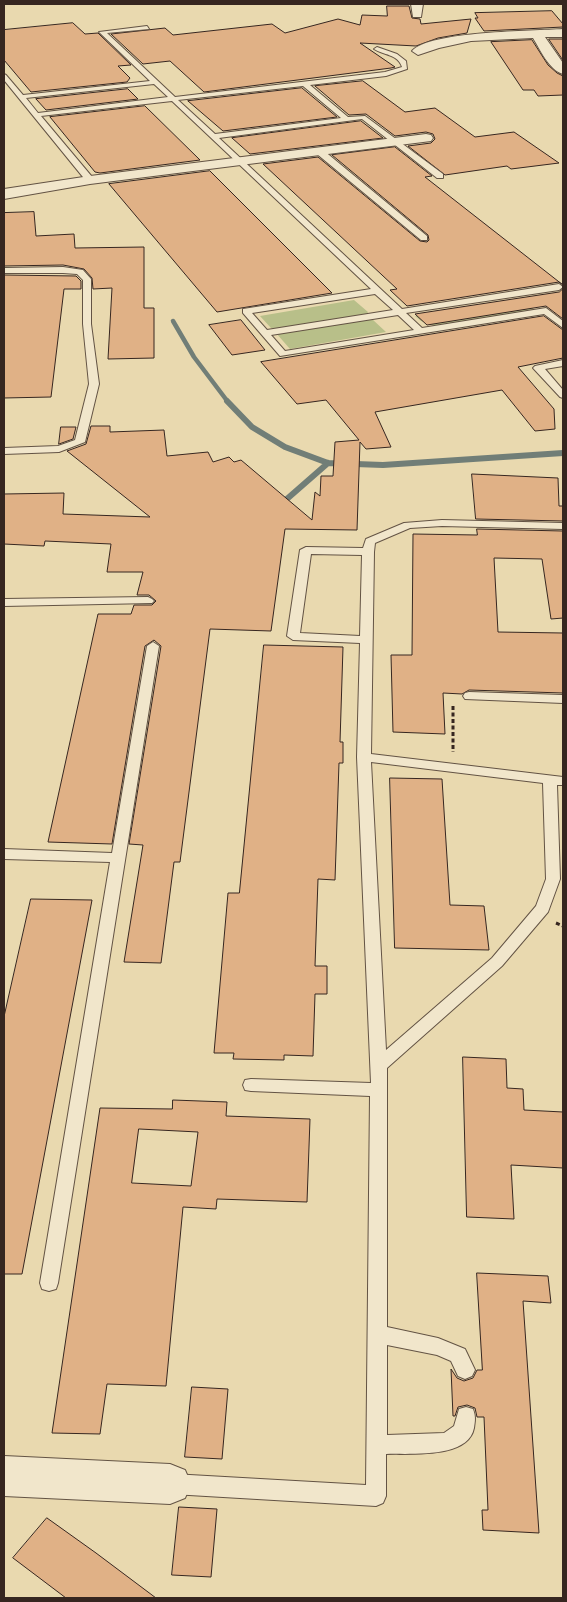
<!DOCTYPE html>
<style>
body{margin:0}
#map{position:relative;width:567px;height:1602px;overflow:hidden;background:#e9d9af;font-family:Vollkorn,serif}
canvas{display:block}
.frame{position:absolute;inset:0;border:5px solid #362620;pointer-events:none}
</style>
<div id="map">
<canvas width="567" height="1602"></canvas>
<div class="frame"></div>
</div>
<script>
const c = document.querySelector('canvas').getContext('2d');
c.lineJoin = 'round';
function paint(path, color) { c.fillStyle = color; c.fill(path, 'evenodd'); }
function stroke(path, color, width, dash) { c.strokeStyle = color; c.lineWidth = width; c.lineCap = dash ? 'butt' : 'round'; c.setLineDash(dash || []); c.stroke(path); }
const green = new Path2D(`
 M522,299l13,11 -101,16 -13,-5 -6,-5z
 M354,300l14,12 -1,2 -93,15 -3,-1 -11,-12z
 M372,319l14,13 -96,17 -14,-16z`);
const streamFar1 = new Path2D(`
 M173,321l21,36 34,45`);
const stream = new Path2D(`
 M227,401l25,26 33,20 43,16 55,2 180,-12
 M280,505l48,-42`);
const building = new Path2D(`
 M387,6h22l3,12 8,1 1,5 50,-5 -4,14 -29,5 -22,8 -56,-3 35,24 -4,1 -187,24 -34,-31 -27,3 -32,-30 54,-6 8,7 99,-11 13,9 53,-14 22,6 2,-10 25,1z
 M552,11l11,13v3l-79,4 -9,-13h3l-3,-5z
 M73,23l12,11 13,-1 33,32 -13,1 12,12 -3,4 -96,10 -27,-32v-30z
 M549,39h14v21z
 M532,40l16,25 9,8 6,3v19l-25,1 -4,-6h-11l-32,-48z
 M363,81l42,31 30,-4 40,29 39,-5 45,31 -48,6 -4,-3 -62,9 -37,-29 23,-3 4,-4 -2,-5 -7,-2 -31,4 -29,-22 -17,1 -34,-29z
 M302,88l35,29 -114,14 -35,-30z
 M128,89l10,10 -92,11 -10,-11z
 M145,106l55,54 -100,13 -5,-1 -45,-55z
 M361,121l22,17 -133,16 -18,-16z
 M395,147l37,29 -7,1 138,108 -4,-3 -152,24 -17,-16 7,-1 -134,-125 55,-7 102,84 7,1 2,-2 -1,-5 -96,-80z
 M210,171l122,122 -115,19 -108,-128z
 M34,212l2,24 38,-2 1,14 69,-1v61h10v50l-46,1 4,-71 -19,1 -1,-11 -8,-9 -21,-4 -59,1v-53z
 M4,275l72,1 5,5v8h-17l-13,108 -47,1z
 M563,289v30l-17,-13 -119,19 -12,-11 144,-22z
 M544,316l19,14v28l-45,9 36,42 1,20 -20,2 -33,-41 -127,22 16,35 -25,2 -6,-7 -3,88 -72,-1 -14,102 -61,-2 -30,233h-6l-13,101 -37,-1 19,-117 -14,-1 32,-198 -7,-6 -9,6 -33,198 -64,-2 50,-228h33l3,-9h18l4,-4 -7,-6h-12l6,-23h-36l4,-28 -66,-3 -1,5 -40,-2v-50l60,-1 -1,21 87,3 -83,-66 19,-7 5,-18h19v6l54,-2 3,26 41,-4 5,10 16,-5 5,5 7,-2 71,60 3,-28 5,4 1,-20h12l2,-34 24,-2 -33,-40 -29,4 -36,-42z
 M241,320l24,30 -33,5 -23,-30z
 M61,427h15l-3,12 -14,5z
 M472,474l86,4 1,28h4v15l-87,-2z
 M477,529l86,2v87l-12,1 -9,-60 -48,-1 4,74 65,1v60l-94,-3 -7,4 -19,-1 2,41 -52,-2 -2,-77h21l1,-121 64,1z
 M264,645l79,2 -3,95h3v21h-4l-4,117 -17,-1 -3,87h12v28h-12l-2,62 -29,-1v5l-51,-1 1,-6h-20l14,-160h11z
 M390,778l52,1 8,126 34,1 5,44 -94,-2z
 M31,899l61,1 -70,374h-18v-257z
 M463,1057l43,2 1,29 16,1 1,21 39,2v56l-52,-3 3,54 -47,-2z
 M173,1100l54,2 -1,14 84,3 -3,83 -90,-3 -1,10 -33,-2 -17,179 -59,-2 -7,50 -48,-1 48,-325 72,1zM139,1129l59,3 -7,54 -59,-3z
 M477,1273l71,3 3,27 -28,-2 16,232 -56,-3 -1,-20h6l-4,-93h-7l-2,-9 -8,-3 -9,2 -3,9h-2l-2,-47 6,9 7,3 9,-3 4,-8h5z
 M192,1387l36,2 -6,70 -37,-2z
 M179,1507l38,2 -6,68 -39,-2z
 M47,1518l49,35 60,45h-90l-53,-40z`);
const path = new Path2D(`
 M453,706v46
 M556,923l7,3`);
const lane = new Path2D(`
 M147,26l2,3 -42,4 68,64 210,-25 17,-5c-4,-13 -19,-12 -28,-18l3,-2 20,7 9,7 1,8 -21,7 -76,9 38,32 17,-1 78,58v4h-6l-75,-59 -143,19 183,171 157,-25 4,3 -4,3 -153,23 16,15 124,-20 17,13v7l-19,-14 -264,42 -37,-43v-4l128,-20 -199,-188 -131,15 52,62 1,2 -4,2h-3l-83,-102v-6l2,1 17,20 127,-14 -51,-49zM154,84l14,13 -130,16 -12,-15zM303,86l38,32 -126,16 -37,-34zM375,294l18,16 -126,20 -15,-17zM398,315l16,15 -129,21 -14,-16z
 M317,150h6l104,86v4h-6l-104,-86z
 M63,267l20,3 8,9v45l8,60 -14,58 -26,10 -55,2v-6l54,-2 17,-6 14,-56 -6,-60v-44l-6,-6 -14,-1h-59v-5z
 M563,360v6l-18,3 18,21v8l-3,-1 -27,-29 2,-2z
 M442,520l121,3v6l-121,-3 -32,2 -35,15 -1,9 -3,202 192,23v8h-6l3,94 -12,33 -46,54 -115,102v259l51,11 27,11 10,21 -3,6 -7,3 -7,-3 -7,-15 -14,-6 -50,-10v90l57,-2 10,-7 5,-17 7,-2 7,2c3,8 2,12 1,19 -6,31 -64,25 -88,26v42l-3,7 -7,3 -204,-12 -7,-3 -3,-7 3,-7 7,-3 194,11 4,-389 -119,-5 -6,-1 -2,-5 2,-5 6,-1 120,4 -14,-326 3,-114 -67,-3 -6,-4 13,-86 6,-3 57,1 3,-9 38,-16zM311,554l51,1 -2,81 -60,-3zM371,762l172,21 3,96 -10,27 -44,52 -106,92z
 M148,597l4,2 2,2 -2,2 -148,3v-7z
 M153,642l6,4 -101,637 -2,6 -7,2 -7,-2 -2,-6 70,-421 -106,-3v-10l108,4 35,-207z
 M469,692l94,3v8l-98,-4 -2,-3 2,-3z`);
const street = new Path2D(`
 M411,4h12l-2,13h-8z
 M563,29v8h-18l18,26v11c-14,-4 -23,-25 -30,-36l-62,3 -32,7 -21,7 -6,-4c17,-20 122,-20 151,-22z
 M426,134l5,1 2,3 -2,3 -341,43 -86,15v-10l86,-13z
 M4,1456l166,8 15,6 6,14 -6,14 -15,6 -166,-8z`);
paint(green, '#b8bf89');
stroke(streamFar1, '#717e77', 4.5);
stroke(stream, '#717e77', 6);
paint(building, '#e0b186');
stroke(building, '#362620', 1);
stroke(lane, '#635344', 2);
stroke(street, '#635344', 2);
stroke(path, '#362620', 3, [4, 2.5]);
paint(lane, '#f1e6cb');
paint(street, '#f1e6cb');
</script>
